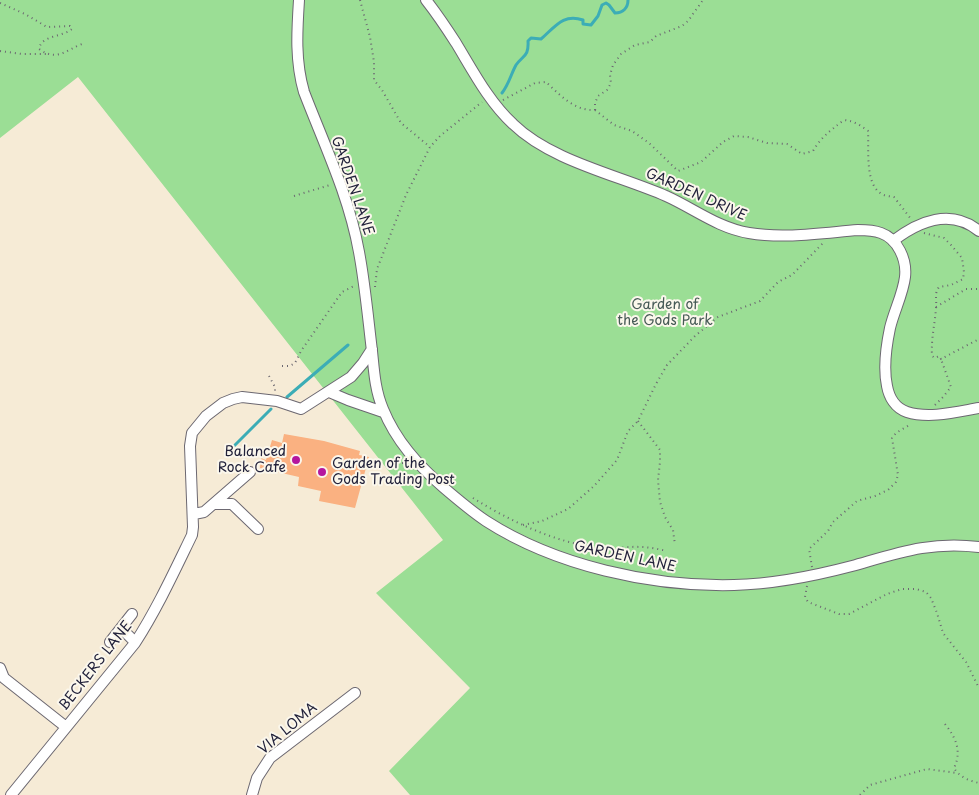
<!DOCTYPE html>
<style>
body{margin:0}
canvas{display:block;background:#f6ebd6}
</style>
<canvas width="979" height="795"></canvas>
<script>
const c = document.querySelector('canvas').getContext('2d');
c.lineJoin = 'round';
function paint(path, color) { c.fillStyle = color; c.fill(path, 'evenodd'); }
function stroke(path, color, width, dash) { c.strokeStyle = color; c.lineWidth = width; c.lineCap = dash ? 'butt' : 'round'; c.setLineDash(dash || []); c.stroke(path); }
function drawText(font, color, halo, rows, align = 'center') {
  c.font = font + ' "Playpen Sans",sans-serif'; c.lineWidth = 4; c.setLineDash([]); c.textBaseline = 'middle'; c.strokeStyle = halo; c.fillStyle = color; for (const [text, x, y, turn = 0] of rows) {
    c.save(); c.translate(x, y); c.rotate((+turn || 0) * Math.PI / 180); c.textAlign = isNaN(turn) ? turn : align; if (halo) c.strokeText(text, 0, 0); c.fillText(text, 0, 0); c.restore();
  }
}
const green = new Path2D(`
 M0,0h979v795h-569l-21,-24 81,-83 -94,-95 67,-53 -365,-463 -78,61z`);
const stream = new Path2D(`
 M502,93c7,-9 9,-19 14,-28 7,-10 13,-8 12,-24l3,-3 10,1c14,-12 22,-26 42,-19v4l8,1 7,-9 4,-11 4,-2 3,2 6,8c8,0 13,-5 13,-13
 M287,397l61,-52
 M227,453l44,-44`);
const building = new Path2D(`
 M284,434l40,7 36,10 -1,4 10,2 -14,51 -36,-7 2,-10 -23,-5 1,-9 -39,-9 1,-10 5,2 6,-20 10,3z`);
const path = new Path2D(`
 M360,0l10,37 4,25v18l8,10 19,33 29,24
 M0,3l25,11 22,13 23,-1 2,3c-9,8 -31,6 -33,20 18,13 27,1 43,-5
 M0,51l22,3h24
 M503,100l32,-17 11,-1c14,13 28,29 49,28
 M595,110l19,15 18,6 17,12 29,28 23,-9 22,-20 11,-6 14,1 19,6 20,1 15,10 11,-3c9,-15 17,-20 31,-31 10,1 16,5 24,11 1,16 -3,50 11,61 4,4 10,4 15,5l17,22
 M595,110v-7l3,-7 9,-6 4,-7 -1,-8 3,-10 8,-11 14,-9 15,-3 6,-6 26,-10 6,-5 15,-21
 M294,196l36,-11
 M924,233l20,5 7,7 11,13 2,14 -1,7 -12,6 -12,2c-5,7 -2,12 -3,20 -1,18 -5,30 -4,49l3,2 4,-2 2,3 38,-20
 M375,287l2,-18 29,-74 24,-48 10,-11 42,-34
 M936,307l30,-18h13
 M282,366h8l5,-3 6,-12 41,-59 12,-6
 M269,376l6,11v5
 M935,405l8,-8 8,-10 -10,-28
 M638,421l22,29v12l-2,18 2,22 5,15 8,13 2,15
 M387,463h16l5,5
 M473,498c37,23 81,44 125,50 14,2 28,-2 42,-1 9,0 18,2 27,4
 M523,525l19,-4 26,-12 26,-23 23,-26 11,-29 10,-10 18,-37 11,-19 28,-29 23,-19 42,-16 18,-19 14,-7 31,-32
 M812,567l-3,-18 19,-18 5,-9 24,-21 18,-5 13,-6 8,-8 2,-7 -6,-37 4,-5 15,-9
 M807,586l-2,11 3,5 31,12h10l38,-20 15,-5h14l10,3 5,6 6,15 6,20 23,29 13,26
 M945,724c11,14 17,27 9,44 5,9 16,13 25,15
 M860,795l10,-10 57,-16 30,4`);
const minor = new Path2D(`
 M299,0c-2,31 -4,61 5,92 20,52 45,104 55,160 6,32 9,66 13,99 2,20 3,39 11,58 13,32 35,56 60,78 14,12 28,24 43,34 70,45 166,66 248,64 40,-1 80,-9 118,-19 46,-13 78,-25 127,-19
 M426,0c11,14 21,29 30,43 17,28 33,59 57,81 38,37 105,51 153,72 27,12 52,32 83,37 35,6 73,0 109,-3 8,0 15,0 23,3 17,6 26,27 24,44 -2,17 -11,34 -15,51 -4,19 -7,39 -3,58 2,11 8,22 20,26 22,7 49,0 72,-4
 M893,241c26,-20 58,-33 86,-10
 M329,392l19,8 35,12
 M214,504h18l26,25
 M194,514l10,-2 46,-40
 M121,628l14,14
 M110,642l22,-28
 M0,668l4,10 62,49
 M11,795l124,-152c22,-34 39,-71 57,-108l1,-8 -3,-81 2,-13 14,-17 17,-13 10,-4 9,-2 35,4 24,8 50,-32 12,-14 9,-14
 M252,795l5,-17 13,-20 85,-65`);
const markers = [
 [296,460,5,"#b5179e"],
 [322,472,5,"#b5179e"]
];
const streetNames = [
 ["GARDEN LANE",352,186,71],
 ["GARDEN DRIVE",696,195,24],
 ["GARDEN LANE",625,557,12],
 ["BECKERS LANE",96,666,-52],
 ["VIA LOMA",288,729,-40]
];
const parkNames = [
 ["Garden of",665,305],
 ["the Gods Park",665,321]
];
const poiNames = [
 ["Balanced",286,452],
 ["Rock Cafe",286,468],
 ["Garden of the",332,464,"left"],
 ["Gods Trading Post",332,480,"left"]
];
paint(green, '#9bde95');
stroke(stream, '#3cadb6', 3);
paint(building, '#fab181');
stroke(minor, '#6c6871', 12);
stroke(path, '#6c6871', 2, [1, 4]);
stroke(minor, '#fff', 10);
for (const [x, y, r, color] of markers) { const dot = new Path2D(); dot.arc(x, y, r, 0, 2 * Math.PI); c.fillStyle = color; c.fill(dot); stroke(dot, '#fbf7ec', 2); }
drawText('14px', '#22223b', '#fbf7ec', streetNames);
drawText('14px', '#465a56', '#fbf7ec', parkNames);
drawText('14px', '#22223b', '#fbf7ec', poiNames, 'right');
</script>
